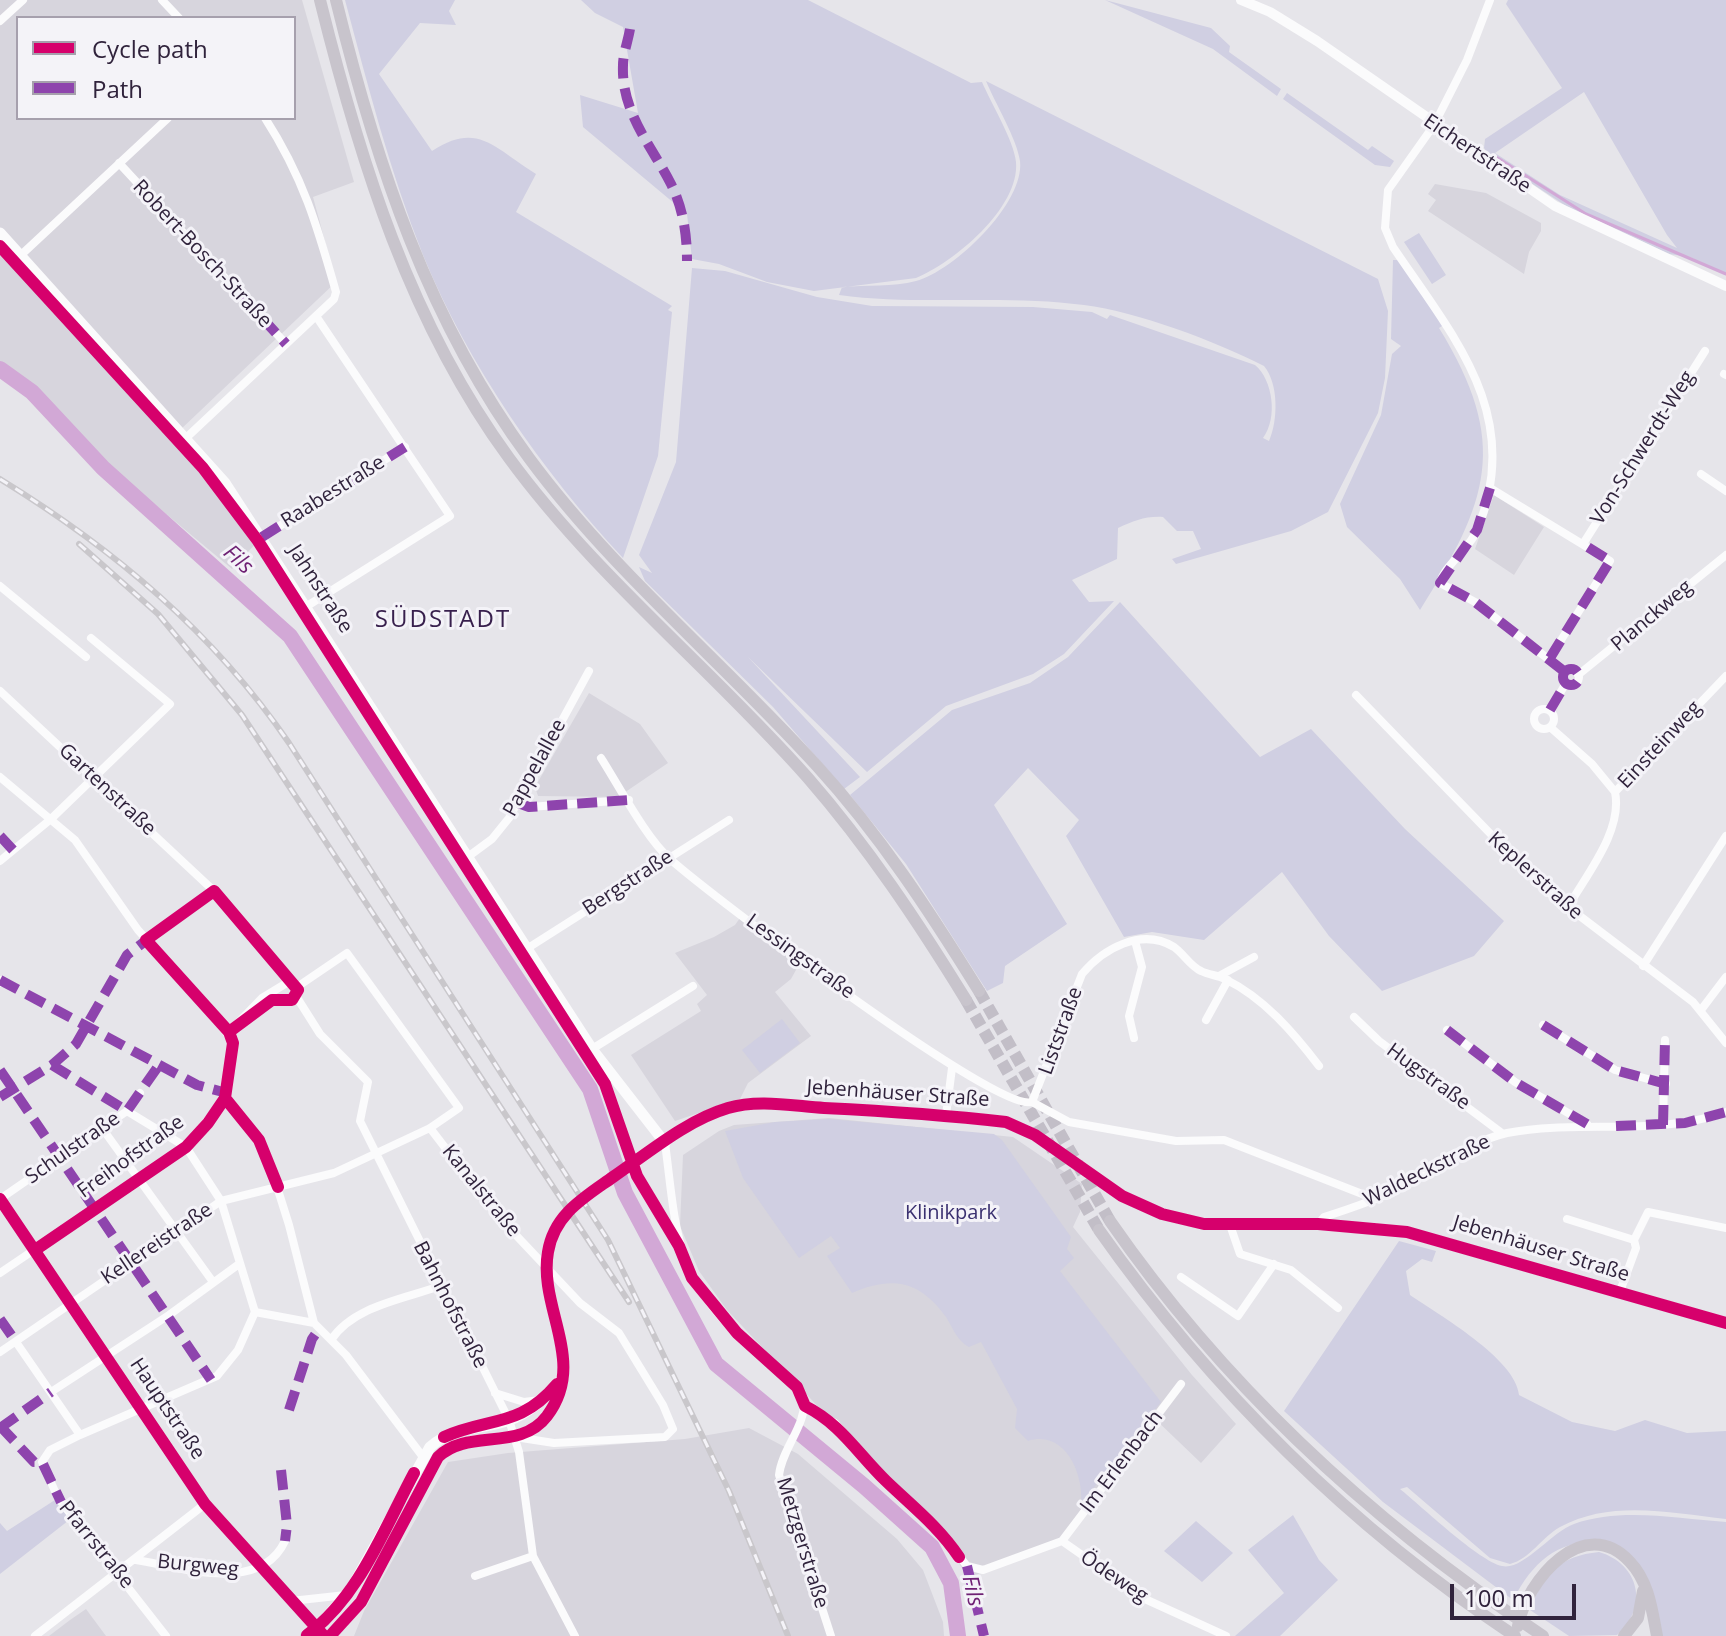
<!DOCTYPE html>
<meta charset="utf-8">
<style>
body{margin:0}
#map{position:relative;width:1726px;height:1636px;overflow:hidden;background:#e6e5ea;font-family:"Open Sans",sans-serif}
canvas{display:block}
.legend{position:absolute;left:16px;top:16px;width:280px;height:104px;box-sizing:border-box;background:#f4f3f8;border:2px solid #a6a0ad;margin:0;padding:10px 14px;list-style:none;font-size:24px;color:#30233c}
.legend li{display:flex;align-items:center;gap:16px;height:40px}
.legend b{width:40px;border:2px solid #a6a0ad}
.scale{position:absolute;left:1450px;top:1584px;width:126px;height:36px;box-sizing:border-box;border:4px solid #30233c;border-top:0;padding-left:10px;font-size:24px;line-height:28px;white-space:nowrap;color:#30233c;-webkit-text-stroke:6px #f4f3f8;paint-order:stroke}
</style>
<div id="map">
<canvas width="1726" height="1636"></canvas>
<ul class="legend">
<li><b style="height:10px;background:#d6006c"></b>Cycle path</li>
<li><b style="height:10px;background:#8e44ad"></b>Path</li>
</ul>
<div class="scale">100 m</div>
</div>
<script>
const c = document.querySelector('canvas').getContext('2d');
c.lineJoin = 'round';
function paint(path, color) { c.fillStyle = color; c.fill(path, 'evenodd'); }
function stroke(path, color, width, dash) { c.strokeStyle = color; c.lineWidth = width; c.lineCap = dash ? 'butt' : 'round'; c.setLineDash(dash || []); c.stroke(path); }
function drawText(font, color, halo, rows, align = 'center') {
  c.font = font + ' "Open Sans",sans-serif'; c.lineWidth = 6; c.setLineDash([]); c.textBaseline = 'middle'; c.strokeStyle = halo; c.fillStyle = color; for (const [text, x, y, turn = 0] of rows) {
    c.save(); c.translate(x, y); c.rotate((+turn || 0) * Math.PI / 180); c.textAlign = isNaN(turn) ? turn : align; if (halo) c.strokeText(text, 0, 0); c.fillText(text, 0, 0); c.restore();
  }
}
const built = new Path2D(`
 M0,0h302l52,182 -41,15 23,85 -157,149 81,108 -28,30 -232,-194zM18,18h276v100h-276z
 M1435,184l51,9 55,30v8l-12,21 -5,22 -96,-63 8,-11 -8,-6z
 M1494,495l50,32 -30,48 -39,-26z
 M589,693l51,31 28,39 -50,34 -80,-1 -3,-9z
 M742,915l60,44 -11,20 -16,13 36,44 -63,47 -8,16 -65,22 -44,-66 70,-44 -4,-7 10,-9 -32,-42 39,-16 21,-12z
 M829,1118l184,19 69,47 -2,28 -7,15 119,148 44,49 -35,39 -47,-45 -95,122 -90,38 -29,-42 -213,-226 -28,-39 -19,-45 3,-71 36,-24 15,-6z
 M749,1428l49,26 99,85 26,31 20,52 1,14h-590l10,-25 84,-149 60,-9 177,-14z
 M86,1609l20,27h-57l21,-16z`);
const green = new Path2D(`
 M345,0h110l-6,11 7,14 -36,-2 -41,51 53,77c46,-30 62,-3 104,23l-20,38 156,94 -4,4 4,2 -14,144 -35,102c-81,-87 -155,-193 -200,-303 -33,-83 -55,-169 -78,-255z
 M581,0h227l163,83 11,-1c9,21 32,59 34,80 4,46 -63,101 -100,116l-102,13 -47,-9 -48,-18 -27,-5 -5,-45 -104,-87 -3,-32 58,18 -15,-86 -28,-14z
 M1105,0l106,28 19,18 -1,6 52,37 -4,7 -64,-47z
 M1508,0h218v275l-36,-18 -21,-3 -103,-48 -76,-50 -6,-8 1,-9 77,-51 -56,-84zM1584,92l83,143 10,13 -117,-53 -65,-42z
 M986,81l392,198 10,32 -3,67 -7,35 -50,99 -37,19 -115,33 -4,-5 29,-10 -8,-18h-16l-14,-14c-18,-1 -29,4 -45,11l-1,31 -45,21 17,22 25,-1 -50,53 -31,20 -87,32 -79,66 -119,-115 112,120 -16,12 -71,-82 -128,-126 -6,-14 13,6 -13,-18 37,-93 16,-194 33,3 92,26 55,9 161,1 59,5 15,7 3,-4 145,50c18,15 23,53 8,73l6,3c9,-20 10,-57 -5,-75 -49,-25 -126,-54 -180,-61 -81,-11 -164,1 -245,-10l3,-8c24,-2 51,0 74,-6 38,-10 109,-78 104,-120 -3,-22 -25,-58 -34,-80z
 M1287,93l81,57 4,-4 22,15 -4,6 -15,-2 -92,-66z
 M1419,233l27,42 -14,9 -28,-42z
 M1393,260h7l45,64 -6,4c71,115 50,173 -19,282l-20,-31 -53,-52 -7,-23 41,-89 11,-61 9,-8 -10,-7z
 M1120,602l140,155 51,-28 94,100 99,92 -30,35 -92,35 -53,-55 -47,-64 -78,68 -52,-8 -28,5 -58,-101 13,-16 -51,-52 -34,37 73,119 -62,42 -2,17 -16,8 -81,-127 -56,-69 102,-85 78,-27 38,-26z
 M782,1019l18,24 -40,30 -18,-23z
 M829,1119l165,15 8,6 69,97 -4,12 7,9 -14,13 101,131 -80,102c3,-30 -16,-75 -53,-63l-13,-13 2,-19 -36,-67 -12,5c-12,-6 -16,-19 -23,-30 -27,-37 -54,-41 -94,-24l-25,-37 13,-8 -9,-12 -32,22 -56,-80 -18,-47 50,-9z
 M1399,1241l37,10 -4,11 -10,-3 -16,12 4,24c29,20 106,64 109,100l53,27 43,9 30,-11 42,13 39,-2v88c-54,-6 -115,-20 -166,8 -18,10 -30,32 -50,37l-20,-6 -83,-71 -7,2c21,17 80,73 102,77 21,5 49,-34 72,-42 48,-17 103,-5 152,-2v114h-66l-11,-52 -40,-42c-48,-4 -74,16 -96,58l-130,-98 -99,-91z
 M58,1498l15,19 -73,57v-51l7,8z
 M1293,1515l26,45 19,20 -58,56h-45l49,-43 -36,-43z
 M1196,1521l37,32 -31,29 -38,-31z
 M1599,1552c41,12 50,56 18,83l-48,1 -39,-26c14,-37 30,-54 69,-58z`);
const stream = new Path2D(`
 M1493,155l93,59 140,60`);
const river = new Path2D(`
 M0,369l32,23 71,76 187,168 300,453 35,104 91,171 148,122 68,61 19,36 7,53`);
const trunkTunnel = new Path2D(`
 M979,991l131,230
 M966,1000l133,230`);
const minor = new Path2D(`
 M162,0l17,18
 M1490,0l-23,60 -33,65 -46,65 -3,38 8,19c60,89 132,169 84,283 -7,19 -33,35 -37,53l35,19 90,70
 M0,21l23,-21
 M119,163l167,181
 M21,255l147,-137
 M1724,374l2,1
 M186,438l148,-139 2,-7c-19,-67 -33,-115 -71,-174
 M1701,474l25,17
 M1490,488l120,73 -60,97
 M262,537l143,-90
 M1583,544l122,-193
 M0,586l86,71
 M307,606l143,-90 -134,-200
 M1563 677a8 8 0 1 1 16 0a8 8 0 1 1-16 0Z
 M1578,675l148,-120
 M0,691l214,200 81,93 1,12 24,38 48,48 -8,39 149,299 10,32 14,104 42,80
 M1356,695l187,193 150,114 33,41
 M1534 719a10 10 0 1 1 20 0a10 10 0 1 1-20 0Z
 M1550,710l16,-27
 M1550,727l42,37 23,28
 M601,758c18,28 45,80 69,101 39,35 328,255 362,243l37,20 107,19 48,-1 151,59
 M0,777l75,63 63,90 76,84 19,29 -8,55 -39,49 -186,126
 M518,803l11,4 100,-7
 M469,856l23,-17 17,-21 80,-147
 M0,861l51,-42 119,-115 -79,-66
 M1568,907c18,-32 55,-76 47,-115l111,-116
 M528,948l201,-128
 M1643,966l83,-130
 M1219,976l35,-19
 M0,980v3
 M1701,1010l25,-33
 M1354,1017l25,24 124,93
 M1206,1020l22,-40
 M1543,1025l72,45 51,14
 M237,1028l29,-25 14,-5
 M1447,1030l68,52 72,42
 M229,1032l33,-34 28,-17
 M1134,1038l-5,-22 13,-49 -7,-26
 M592,1049l101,-63
 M140,1093l-13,18 -127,88 205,305 112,124
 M225,1098l19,21 23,36 22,70 25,98 32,32 77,102
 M1032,1102l50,-128c21,-25 59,-47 92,-27 10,7 16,19 27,24 8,4 16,4 24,8 39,19 68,53 94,87
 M127,1111l59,36 35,54 34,111
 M946,1115l6,-47
 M1663,1125l2,-85
 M102,1128l111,154
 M430,1128l66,86 84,89 39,30 44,72 10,24 -8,8 -111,6 -39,-6
 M665,1143c11,82 8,129 72,191 22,21 52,38 67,64 3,27 -22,50 -25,77l52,161
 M1567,1219l67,21
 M1318,1224l6,-7c25,-8 50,-16 74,-28 36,-19 69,-47 109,-56 73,-14 149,4 219,-21
 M1230,1225l10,29 51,16 47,38
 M1181,1277l57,39 36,-52
 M1619,1294l17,-46 -2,-8 14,-28 78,16
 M255,1312l59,11
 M331,1340c22,-34 73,-41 109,-54
 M16,1342l64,93
 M0,1352l221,-151 113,-28 96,-45 29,-20 -112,-155 -50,34
 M51,1392l118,-77 70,-51
 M495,1393l29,9 16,-2
 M805,1406l30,17 49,56 52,48 31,39 16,4 79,-29 119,-157
 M1062,1541l83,58 81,37
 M136,1560c45,7 124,35 149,-19
 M475,1576l58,-20
 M291,1601l55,-6
 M35,1636l170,-132
 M166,1636l-108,-138 -16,-36 8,-12 30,-15 137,-59 21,-26 17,-38`);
const tertiary = new Path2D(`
 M1241,0l29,12 47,29 238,165 171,80`);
const secondary = new Path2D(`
 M0,233l225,250 367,566 73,94
 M317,1628l34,-39 79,-142c22,-20 51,-18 77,-26 22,-7 40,-25 55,-42
 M330,1636l31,-34 77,-145c30,-29 82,-5 109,-41 41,-54 -9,-108 1,-164 6,-38 37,-55 65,-75 35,-24 74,-57 115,-69 30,-9 65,-2 96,0 61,3 121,7 182,14l29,13 87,61 40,18 42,10h114l89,8 319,91`);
const primary = new Path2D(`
 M306,1636l11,-8 7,8`);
const trunk = new Path2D(`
 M320,0c40,161 90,323 189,458 87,119 202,210 299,320 60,69 110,144 158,222
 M336,0c40,163 92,321 193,458 84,114 194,204 288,308 63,69 113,146 162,225
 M1110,1221c115,166 266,304 433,415
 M1099,1230c112,159 253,299 416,406
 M1518,1626c8,-45 66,-114 112,-64 19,20 22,48 27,74
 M1624,1636l14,-18 5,-27`);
const rail = new Path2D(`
 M0,479c114,70 213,153 289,264l319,497 121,251 59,145
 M79,544l79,70 84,101 387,587`);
const quiet = new Path2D(`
 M630,29c-2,12 -7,25 -7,36 -2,47 28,80 48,119 12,24 16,50 16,77
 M242,296l44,48
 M1490,488l-13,42 -37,53 35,19 90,70
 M262,537l143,-90
 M1550,658l60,-97 -27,-17
 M1563 677a8 8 0 1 1 16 0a8 8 0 1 1-16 0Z
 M1550,710l16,-27
 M518,803l11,4 100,-7
 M0,836l13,14
 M0,980l197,105 26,7
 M1543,1025l72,45 51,14
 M1447,1030l68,52 72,42
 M52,1065l75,46 32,-46
 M0,1070l211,310
 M0,1097l52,-32 24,-21 51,-89 25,-19
 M1663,1125l2,-85
 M1616,1126l69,-3 41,-11
 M0,1319l16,23
 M289,1410l23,-71 7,-10
 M0,1426l34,36h8l19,40
 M0,1428l51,-36
 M281,1470l6,55 -2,16
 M967,1566l17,70`);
const cycleway = new Path2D(`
 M0,246l203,222 55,73 347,543 32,92 42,70 13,32 45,55 60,54 8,19c36,18 53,48 81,75 26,25 53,46 73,76
 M225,1098l34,42 19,47
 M0,1199l205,305 119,132
 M35,1250l151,-103 22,-24 17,-25 8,-55 -4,-11 -83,-92 68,-49 84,99 -6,10h-20l-43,32
 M444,1437c45,-20 76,-9 113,-53
 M307,1635c52,-38 77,-106 107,-162
 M330,1636l31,-34 77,-145c30,-29 82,-5 109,-41 41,-54 -9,-108 1,-164 6,-38 37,-55 65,-75 35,-24 74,-57 115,-69 30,-9 65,-2 96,0 61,3 121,7 182,14l29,13 87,61 40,18 42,10h114l89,8 319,91`);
const streetNames = [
 ["Eichertstraße",1477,154,34],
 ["Robert-Bosch-Straße",202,254,47],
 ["Von-Schwerdt-Weg",1643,448,-58],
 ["Raabestraße",333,492,-32],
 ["Jahnstraße",320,589,57],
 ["Planckweg",1652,616,-40],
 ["Einsteinweg",1660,745,-47],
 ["Pappelallee",535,768,-61],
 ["Gartenstraße",107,790,43],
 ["Keplerstraße",1535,876,42],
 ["Bergstraße",628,883,-33],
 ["Lessingstraße",800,957,36],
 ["Liststraße",1061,1031,-70],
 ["Hugstraße",1428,1077,36],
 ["Jebenhäuser Straße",898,1094,4],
 ["Schulstraße",73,1148,-35],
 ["Freihofstraße",131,1157,-36],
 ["Waldeckstraße",1427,1171,-26],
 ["Kanalstraße",481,1191,51],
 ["Kellereistraße",157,1244,-34],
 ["Jebenhäuser Straße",1541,1249,17],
 ["Bahnhofstraße",450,1305,63],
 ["Hauptstraße",167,1409,56],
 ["Im Erlenbach",1122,1462,-53],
 ["Metzgerstraße",802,1543,73],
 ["Pfarrstraße",96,1545,51],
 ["Burgweg",198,1566,6],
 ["Ödeweg",1114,1577,34]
];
const parkNames = [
 ["Klinikpark",951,1213]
];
const waterNames = [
 ["Fils",238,560,42],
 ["Fils",972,1591,77]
];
const quarterNames = [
 ["SÜDSTADT",443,620]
];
paint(built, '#d7d5dd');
paint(green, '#d0cfe2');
stroke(stream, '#d2a8d6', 3);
stroke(river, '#d2a8d6', 16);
stroke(trunkTunnel, '#c2bec7', 12, [12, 6]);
stroke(minor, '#fbfbfc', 8);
stroke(tertiary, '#fbfbfc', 10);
stroke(secondary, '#fbfbfc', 11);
stroke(primary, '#d2ced6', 12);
stroke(trunk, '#c8c4cc', 12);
stroke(rail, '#c9c7cb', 6);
stroke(rail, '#f4f3f8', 3, [9]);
stroke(quiet, '#8e44ad', 10, [20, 10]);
stroke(cycleway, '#d6006c', 12);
drawText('20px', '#30233c', '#f4f3f8', streetNames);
drawText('20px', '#3a3070', '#f4f3f8', parkNames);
drawText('italic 22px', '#6f2174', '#f4f3f8', waterNames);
c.letterSpacing = '2px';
drawText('24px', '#38204d', '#f4f3f8', quarterNames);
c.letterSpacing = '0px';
</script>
